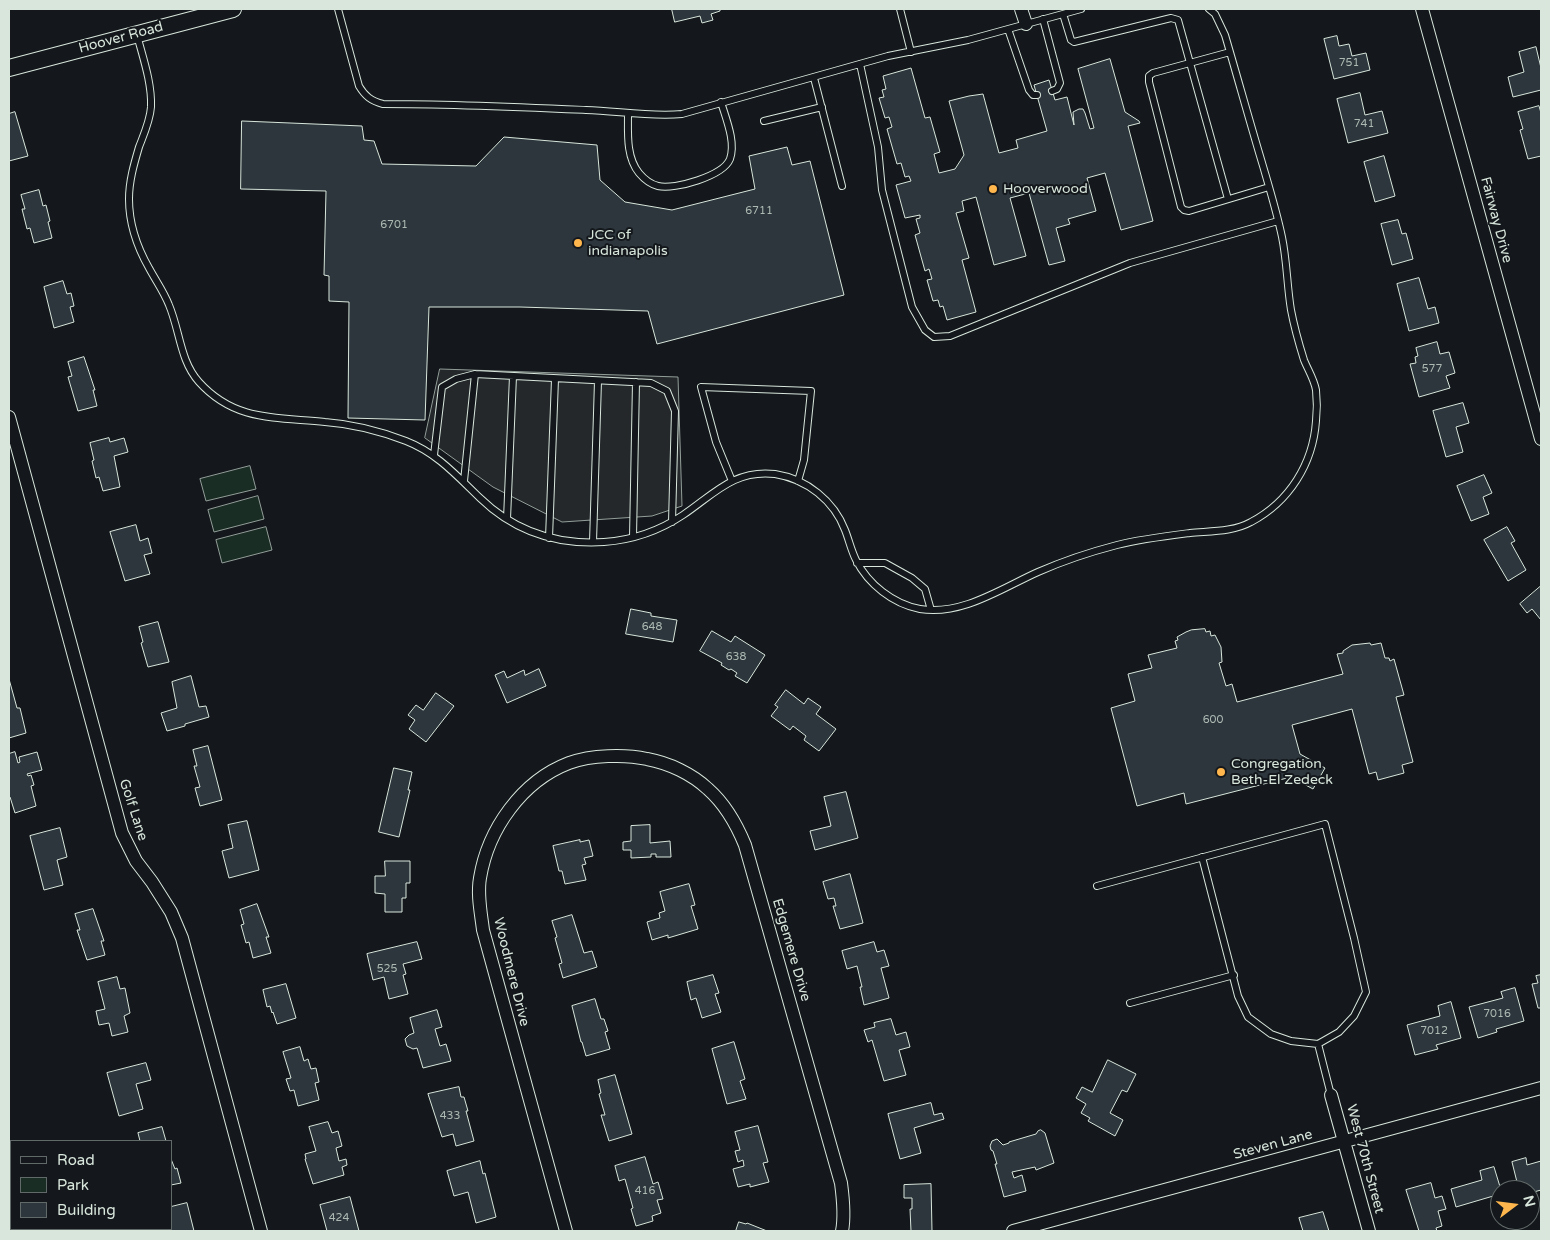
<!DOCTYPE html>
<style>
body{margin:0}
#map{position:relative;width:1550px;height:1240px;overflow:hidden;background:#14181c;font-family:"Varela Round",sans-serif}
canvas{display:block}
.frame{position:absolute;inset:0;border:10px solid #d8e6dc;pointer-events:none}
.legend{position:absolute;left:10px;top:1140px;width:162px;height:90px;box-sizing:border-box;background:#14181c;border:1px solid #626a69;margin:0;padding:6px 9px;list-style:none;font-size:15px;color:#d8e6dc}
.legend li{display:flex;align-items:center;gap:10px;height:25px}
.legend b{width:25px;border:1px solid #626a69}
.north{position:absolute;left:1490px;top:1180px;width:50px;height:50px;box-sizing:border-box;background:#14181c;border:1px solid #626a69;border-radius:50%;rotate:75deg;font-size:14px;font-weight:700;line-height:20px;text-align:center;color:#d8e6dc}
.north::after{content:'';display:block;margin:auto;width:18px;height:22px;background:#ffb74d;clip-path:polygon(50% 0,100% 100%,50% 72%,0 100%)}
</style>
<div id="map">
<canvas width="1550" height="1240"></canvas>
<div class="frame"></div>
<ul class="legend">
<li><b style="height:6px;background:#14181c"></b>Road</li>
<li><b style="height:14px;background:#1a2d24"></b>Park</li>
<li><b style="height:14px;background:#2c363c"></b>Building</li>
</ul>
<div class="north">N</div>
</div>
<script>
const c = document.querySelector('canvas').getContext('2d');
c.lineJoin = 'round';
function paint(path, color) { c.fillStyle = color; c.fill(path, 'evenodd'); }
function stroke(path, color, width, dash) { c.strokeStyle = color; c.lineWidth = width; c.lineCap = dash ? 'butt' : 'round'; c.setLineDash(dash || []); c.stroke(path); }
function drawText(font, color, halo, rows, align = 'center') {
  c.font = font + ' "Varela Round",sans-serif'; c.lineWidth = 4; c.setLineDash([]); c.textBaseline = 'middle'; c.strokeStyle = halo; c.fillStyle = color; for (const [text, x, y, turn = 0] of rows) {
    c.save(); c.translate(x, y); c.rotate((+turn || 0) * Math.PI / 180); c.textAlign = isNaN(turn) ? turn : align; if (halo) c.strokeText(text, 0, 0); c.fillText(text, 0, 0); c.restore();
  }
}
const green = new Path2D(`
 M250,466l6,23 -50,12 -6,-22z
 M258,496l6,23 -50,13 -6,-22z
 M266,527l6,23 -50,13 -6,-23z`);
const parking = new Path2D(`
 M440,369l238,8 4,129 -30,10 -90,6 -69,-35 -68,-49z`);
const building = new Path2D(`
 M672,9h48v2l-9,3 2,6 -11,3 -2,-7 -25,6z
 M1337,36l2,10 10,-2 3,12 14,-3 4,17 -36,9 -10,-40z
 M1536,47l5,21v22l-28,7 -5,-20 16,-5 -5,-20z
 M1110,59l15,53 14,9 1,2 -12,3 25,95 -32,9 -16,-57 -18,5 9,33 -28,8 2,5 -14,4 9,33 -16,4 -20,-72 -19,5 16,58 -32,9 -18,-68 -14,4 2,10 -8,2 13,45 -7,2 14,52 -29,8 -4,-14 -3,1 -2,-7 -5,1 -6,-21 5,-1 -3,-10 -4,2 -10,-36 5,-2 -4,-14 4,-1v-3l-15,3 -9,-33 15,-4 -2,-5 -4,1 -4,-14 -4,1 -10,-35 5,-2 -3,-10 -4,1 -6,-20 5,-1 -2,-7 4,-1 -3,-13 28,-8 14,50 5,-1 10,35 -6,2 5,19 16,-4 9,-14 -15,-54 20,-5 14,-2 16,59 19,-5 -2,-8 31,-9 -13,-46 15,-5 6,20 12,-3 7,28 -1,-13 6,-3h4l2,4 5,16 4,-1 -16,-59z
 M1360,93l5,22 17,-4 6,22 -40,10 -11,-44z
 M1539,106l2,7v43l-13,3 -8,-29 3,-1 -5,-17z
 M15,112l13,44 -19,5v-47z
 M242,121l120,5 2,14 10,1 8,23 94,2 28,-29 93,8 3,35 25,22 47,8 83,-21 -6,-33 38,-9 5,18 18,-4 34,134 -187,49 -9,-33 -128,-4h-91l-4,113 -77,-2 1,-116 -20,-1v-25l-5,-1 2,-84 -85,-2z
 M1384,156l11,40 -20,6 -11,-40z
 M39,190l4,16 3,-1 4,16 -2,1 4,16 -18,5 -4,-15 -3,1 -5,-20h3l-4,-14z
 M1398,220l4,14 4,-1 7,26 -21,6 -11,-41z
 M1419,278l9,31 7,-2 4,16 -30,8 -12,-47z
 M63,281l4,13 4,-1 3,13 -4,1 4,15 -20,6 -10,-41z
 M1437,342l3,12 9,-2 6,21 -9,3 4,12 -31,9 -9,-33 6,-1 -1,-6 3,-1 -2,-8z
 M84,357l11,33h-2l4,16 -19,5 -10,-34 4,-1 -4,-14z
 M1463,403l6,20 -13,4 7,25 -17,5 -13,-46z
 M109,438l1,4 14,-4 4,14 -14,4 6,31 -17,4 -4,-14 -3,1 -4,-17 2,-1 -4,-17z
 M1484,475l8,18 -9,4 6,17 -18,7 -14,-35z
 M136,525l4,16 8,-3 4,15 -8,2 6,19 -25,7 -15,-49z
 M1507,527l8,14 -4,2 15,27 -18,11 -24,-41z
 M1541,586v34l-9,-11 -5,4 -7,-9z
 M631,609l20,4v3l26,4 -4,22 -47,-8z
 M158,622l11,40 -21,5 -7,-24 2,-1 -4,-15z
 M1205,629l1,3 4,-1 1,5 4,-1 6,12 1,15 -3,1 7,23 6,-2 5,18 106,-28 -6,-20 6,-1v-2l9,-6 18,-2 1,2 10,-2 4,15h4l1,3 4,-2 10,36 -8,2 17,65 -11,3 2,8 -26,7 -2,-8 -7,2 -17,-65 -60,16 8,29 25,14 -12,21 -22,-12 -105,27 -2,-11 -47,13 -26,-98 24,-7 -7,-27 24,-6 -4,-13 29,-7 -2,-7 3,-1 -1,-3 9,-5 5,-2z
 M712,631l19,11 4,-6 30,19 -18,28 -12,-7 2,-3 -6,-4 -2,1 -8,-5 1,-2 -22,-12z
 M539,669l7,17 -39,17 -12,-28 9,-4 3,7 17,-8 1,5z
 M191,676l8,31 7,-1 3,11 -24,7v2l-18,5 -6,-18 16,-5 -5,-26z
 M9,679l8,29h3l6,25 -17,5z
 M786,690l18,14 4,-6 13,9 -5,7 20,15 -17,22 -15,-11 2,-4 -13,-10 -3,4 -19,-14 7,-9 -3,-2z
 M436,693l18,13 -28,36 -17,-13 6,-9 -7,-5 8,-10 7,5z
 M208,746l14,54 -22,6 -5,-18 5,-1 -6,-21h3l-4,-16z
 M15,752l3,11 2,-1 -1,-5 18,-5 5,18 -15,4 1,2 3,-1 3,10 -3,1 5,20 -21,7 -5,-16h-1v-43z
 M394,768l18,4 -4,18h2l-11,47 -20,-5z
 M846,792l12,46 -43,12 -5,-19 21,-5 -7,-29z
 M247,821l12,49 -30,8 -7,-27 11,-3 -5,-23z
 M650,825v18l20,-2 1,16h-15v-3h-5v3l-20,1v-8h-8v-8l8,-1v-15z
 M60,828l7,29 -10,3 6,25 -19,5 -14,-54z
 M580,840v2l9,-2 4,16 -9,2 2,6 -4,1 4,15 -21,4 -3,-13h-3l-6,-25z
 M385,861h25v22h-4v15h-4v14h-17v-18l-10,-1v-17h10z
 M850,874l13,49 -23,6 -7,-23h3l-2,-8 -6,1 -5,-17z
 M689,884l6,21 -4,1 7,23 -30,9v-3l-16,5 -5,-18 13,-4 -1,-5 6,-2 -5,-19z
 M257,904l12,33h-3l5,16 -18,5 -4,-16 -3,1 -5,-18 3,-1 -4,-14z
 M93,909l11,32h-3l4,14 -18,5 -10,-30h3l-5,-16z
 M572,915l12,38 8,-2 5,16 -34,11 -4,-14 3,-1 -7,-25 2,-1 -5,-16z
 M417,942l5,17 -19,5 3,10 -3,1 5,19 -19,5 -5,-22 -11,3 -6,-26z
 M874,942l3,10 7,-2 5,16 -8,2 8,30 -25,7 -4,-18h2l-5,-21 -10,3 -5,-18z
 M713,975l6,18 -4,1 6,18 -19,6 -6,-20 -5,2 -4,-18z
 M1541,975v33h-3l-6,-24 6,-1 -2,-7z
 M117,977l3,12 5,-1 5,25 -6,3 4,16 -16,4 -3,-13 -10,2 -3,-14 9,-2 -7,-27z
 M286,984l10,34 -19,6 -4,-12 -1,1 -2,-7 -3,1 -4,-17z
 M1515,988l9,33 -28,8 1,3 -19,6 -9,-31 34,-9 -2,-6z
 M595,999l6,20h3l4,12 -3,1 5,17 -24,7 -4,-14h-1l-9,-36z
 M1451,1002l10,36 -25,7 2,4 -23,6 -8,-30 33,-9 -2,-10z
 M437,1010l5,17 -7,2 5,17 6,-2 5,17 -28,7 -6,-20 -4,1 -6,-3 -2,-7 4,-4 5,-2 -4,-15z
 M891,1019l5,16 10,-3 4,15 -11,3 7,25 -22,6 -12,-41 -4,2 -4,-12 11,-3 -1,-4z
 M734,1042l11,37 -5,2 6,18 -19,5 -15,-55z
 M300,1047l4,14 4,-2 3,10 5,-1 3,14 -4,1 4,17 -21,6 -4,-16 -4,1 -4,-12 5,-1 -8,-26z
 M1108,1060l28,14 -9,18 -5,-2 -12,23 13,7 -8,16 -27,-15 2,-3 -9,-5 5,-9 -10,-6 6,-11 10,5z
 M146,1063l5,17 -15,4 7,25 -24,7 -12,-43z
 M615,1075l17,59 -23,7 -8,-26h4l-6,-21 2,-1 -3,-13z
 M459,1087l2,10h3l4,14h-2l8,30 -18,5 -3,-12 -11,3 -14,-43z
 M931,1103l3,12 8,-2 2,6 -30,9 7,25 -21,6 -12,-45z
 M328,1122l4,11 6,-2 4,15 -6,2 3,13 7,-2 1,6 -5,2 2,8 -31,9 -8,-25h1l-1,-5 11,-3 -7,-24z
 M758,1126l10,36 -5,1 6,19 -19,5v-3l-12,3 -5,-18 11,-3 -1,-6 -5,2 -3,-11 5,-1 -5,-18z
 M162,1127l4,14h-26l-2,-8z
 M1041,1130l4,3 9,30 -18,7 -1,-3 -23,5 2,6 8,-3 4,16 -22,6 -9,-33h2l-4,-13 -2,-1 -1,-4 2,-5 5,-2 6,6 6,-2v-1l27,-8 2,-3z
 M645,1157l8,27 5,-2 5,17 -6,1 4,13 -9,3 1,5 -17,5 -5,-17 2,-1 -8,-29 -6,2 -4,-15z
 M1526,1158l1,7 14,-4v29l-11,3v-3h-11l-7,-28z
 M171,1159l4,10 2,-1 4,15 -10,2z
 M480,1161l3,13 2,-1 11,44 -20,6 -8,-31 -14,4 -7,-25z
 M1494,1167l7,23 -1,4 -44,13 -5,-18 31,-9 -2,-9z
 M11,1170v52h-1l-1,-51z
 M1431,1183l4,15 7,-2 4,13 -8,2 4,15 -6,2 1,3h-18l-13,-41z
 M931,1184l1,47h-21l-1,-22h2v-11h-8v-13z
 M350,1197l9,34h-32l-7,-26z
 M187,1203l7,28h-26l-1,-2h4v-22z
 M1323,1212l6,19h-26l-4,-13z
 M739,1222l7,2 1,-1 20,8h-31z`);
const service = new Path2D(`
 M338,9l21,77c6,10 12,15 24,18 68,0 135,3 203,6 32,1 64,7 96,4l206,-58 80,-16 113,-31
 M900,9l11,43
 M1063,14l8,26 3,2 97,-24 7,2 50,179
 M1043,19l17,64 -3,6 -5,2
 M1008,29l21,61 4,5h4
 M137,35c6,23 15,48 14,72 -1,14 -7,27 -12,40 -5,17 -10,34 -10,52 0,24 8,48 20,69 7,13 15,24 20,37 11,26 11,56 30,77 36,40 78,35 126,40 28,2 55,9 81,19 31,12 51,35 74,57 34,33 77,47 124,44 29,-2 55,-11 79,-27 30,-20 51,-46 92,-41 32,5 59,27 70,56 4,10 6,20 11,30 12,24 37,44 64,49 42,7 82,-21 118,-37 25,-11 52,-20 79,-27 24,-6 49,-9 73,-12 20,-2 43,-1 61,-11 38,-20 62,-58 65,-101 1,-9 1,-22 0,-31 -2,-11 -8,-20 -12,-30 -5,-16 -10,-34 -13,-50 -4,-24 -4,-49 -9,-73 -5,-24 -12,-47 -19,-71 -13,-43 -25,-87 -38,-131l-10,-21 -6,-5
 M1230,52l-77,21 -4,3v6l32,125 3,3 5,1 80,-24
 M860,64l18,83 4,43 30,117 13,23 9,7 16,-1 180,-73 148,-42
 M814,78l28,108
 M628,114c0,19 -2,43 11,59 5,6 11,11 19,13 17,4 65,-10 72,-27 6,-17 -4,-40 -9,-57
 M764,121l58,-14
 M434,455l8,-68 14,-8 19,-5 176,9 16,8 8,20 -3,111
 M464,481l11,-107
 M732,481l-16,-39 -15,-55 110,4 -7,69 -6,21
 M507,519l6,-143
 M633,537l3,-155
 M549,538l6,-159
 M593,542l5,-161
 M857,563h28l27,15 13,11 6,21
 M1097,886l228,-62 29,114 12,54 -12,24 -15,16 -21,12 -27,-3 -20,-7 -23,-17 -10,-21 -36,-139
 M1130,1003l104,-28
 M1318,1044l13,51`);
const minor = new Path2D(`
 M1021,9l5,15
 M1422,9l119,430
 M9,417l113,416 14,28 16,21 19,30 11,26 79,293
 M1331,1095l38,136
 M566,1231l-83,-301c-2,-17 -6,-35 -3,-52 8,-49 42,-97 89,-115 22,-8 56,-9 78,-4 22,4 45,15 61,30 17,15 28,34 37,56l96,338c2,15 4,33 1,48
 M1013,1231l528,-143`);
const tertiary = new Path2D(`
 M9,68l224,-59`);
const markers = [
 [993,189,5,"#ffb74d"],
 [578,243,5,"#ffb74d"],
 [1221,772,5,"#ffb74d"]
];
const numberNames = [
 ["751",1349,63],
 ["741",1364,124],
 ["6711",759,211],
 ["6701",394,225],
 ["577",1432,369],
 ["648",652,627],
 ["638",736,657],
 ["600",1213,720],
 ["525",387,969],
 ["7016",1497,1014],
 ["7012",1434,1031],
 ["433",450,1116],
 ["416",645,1191],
 ["424",339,1218]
];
const streetNames = [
 ["Hoover Road",121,38,-15],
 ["Fairway Drive",1496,220,75],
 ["Golf Lane",133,810,72],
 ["Edgemere Drive",791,950,74],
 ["Woodmere Drive",511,972,76],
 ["Steven Lane",1273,1145,-15],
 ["West 70th Street",1365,1159,75]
];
const poiNames = [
 ["Hooverwood",1003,189],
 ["JCC of",588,235],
 ["indianapolis",588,251],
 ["Congregation",1231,764],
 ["Beth-El Zedeck",1231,780]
];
paint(green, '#1a2d24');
stroke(green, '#939e99', 1);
paint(parking, '#24282b');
stroke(parking, '#939e99', 1);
paint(building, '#2c363c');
stroke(building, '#d8e6dc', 1);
stroke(service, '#d8e6dc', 8);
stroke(minor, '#d8e6dc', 14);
stroke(tertiary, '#d8e6dc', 18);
stroke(service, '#14181c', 6);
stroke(minor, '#14181c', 12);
stroke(tertiary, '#14181c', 16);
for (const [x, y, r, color] of markers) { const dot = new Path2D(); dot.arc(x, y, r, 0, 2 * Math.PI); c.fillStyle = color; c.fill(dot); stroke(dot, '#14181c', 2); }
drawText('11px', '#adbab4', null, numberNames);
drawText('14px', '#d8e6dc', '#14181c', streetNames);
drawText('14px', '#d8e6dc', '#14181c', poiNames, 'left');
</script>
